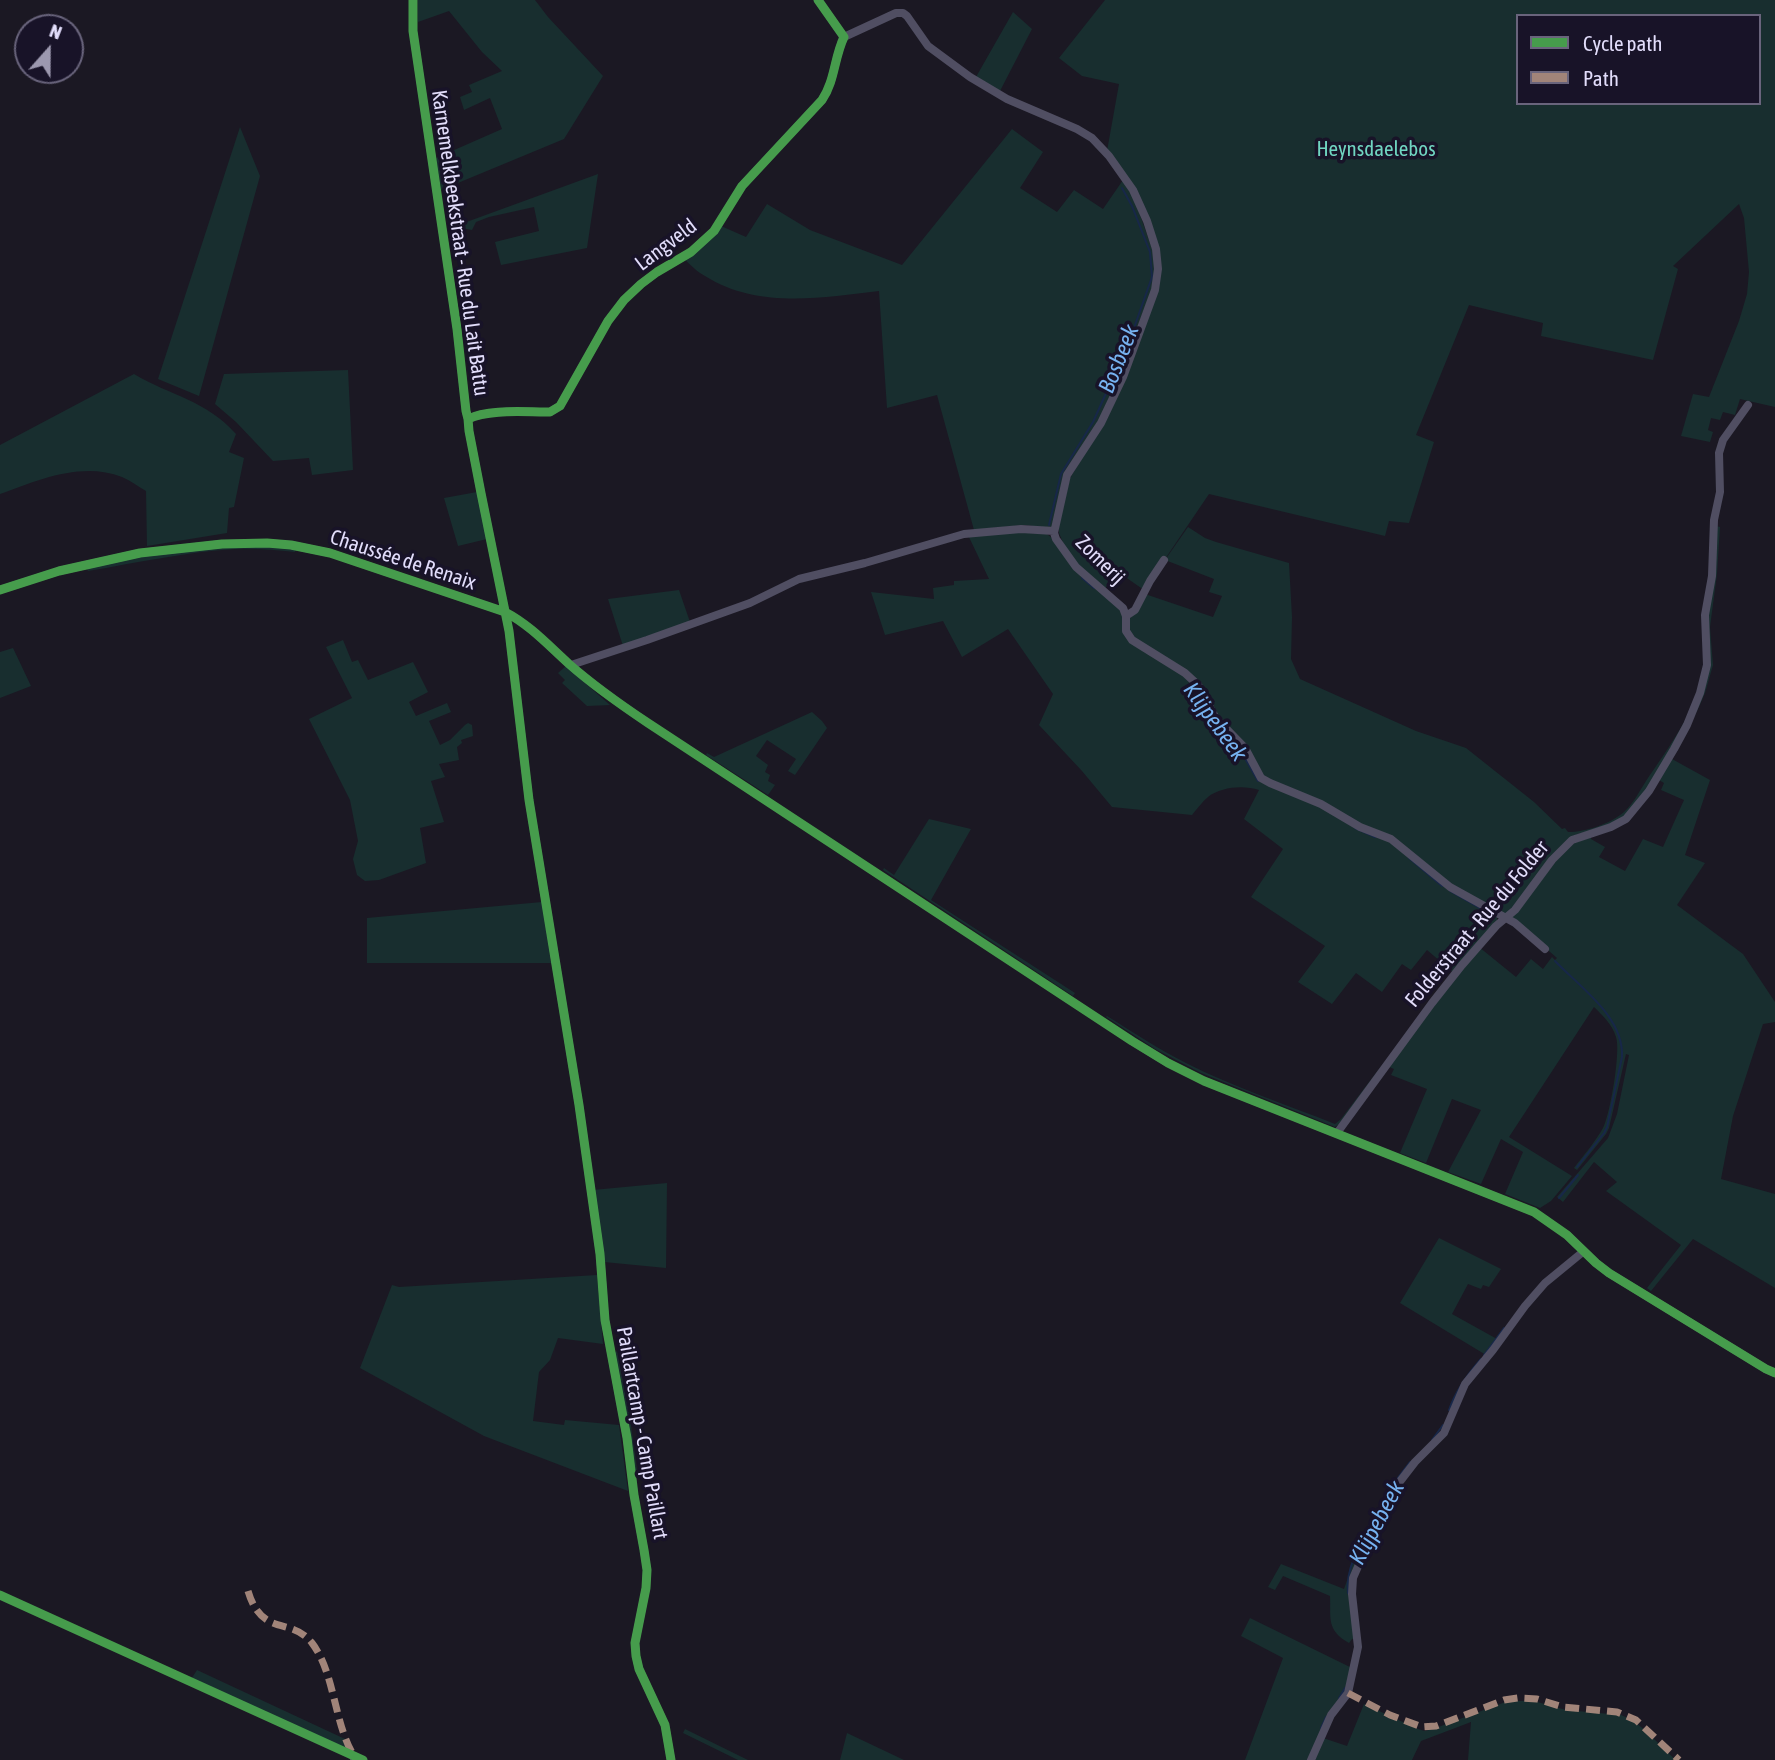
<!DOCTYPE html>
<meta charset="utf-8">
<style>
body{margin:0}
#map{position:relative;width:1775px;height:1760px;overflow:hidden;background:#1b1823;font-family:"Asap Condensed",sans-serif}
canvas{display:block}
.legend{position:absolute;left:1516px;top:14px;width:245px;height:91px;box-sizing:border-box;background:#181328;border:2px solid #69647c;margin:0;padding:9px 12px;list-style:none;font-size:21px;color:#e2ddfb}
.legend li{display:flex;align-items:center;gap:14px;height:35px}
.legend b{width:35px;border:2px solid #69647c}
.north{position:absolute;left:14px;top:14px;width:70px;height:70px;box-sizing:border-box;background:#181328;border:2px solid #69647c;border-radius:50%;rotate:21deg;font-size:19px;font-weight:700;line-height:28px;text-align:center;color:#e2ddfb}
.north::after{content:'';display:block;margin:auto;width:24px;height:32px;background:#9c98af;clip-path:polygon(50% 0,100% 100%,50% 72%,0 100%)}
</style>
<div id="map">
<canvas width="1775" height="1760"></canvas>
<ul class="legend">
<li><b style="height:9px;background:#469c4c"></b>Cycle path</li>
<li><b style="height:9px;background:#a18479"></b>Path</li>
</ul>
<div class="north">N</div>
</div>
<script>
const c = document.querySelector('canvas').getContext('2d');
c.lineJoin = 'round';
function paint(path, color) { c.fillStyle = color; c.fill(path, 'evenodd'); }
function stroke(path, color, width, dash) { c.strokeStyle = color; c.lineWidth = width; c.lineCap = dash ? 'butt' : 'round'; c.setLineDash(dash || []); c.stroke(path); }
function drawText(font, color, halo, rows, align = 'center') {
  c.font = font + ' "Asap Condensed",sans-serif'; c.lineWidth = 7; c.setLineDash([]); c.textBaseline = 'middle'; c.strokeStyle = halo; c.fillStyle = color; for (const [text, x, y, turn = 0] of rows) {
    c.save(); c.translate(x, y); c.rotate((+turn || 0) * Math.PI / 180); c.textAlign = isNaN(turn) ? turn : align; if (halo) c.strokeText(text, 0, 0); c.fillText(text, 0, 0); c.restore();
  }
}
const green = new Path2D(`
 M418,0h117l13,17 55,59 -39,63 -123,51 -5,-32 66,-29 -12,-31 -26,12 -4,-13 12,-5 -3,-7 33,-14 -20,-19 -33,-41 -31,11z
 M1105,0h670v407l-35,-8 -5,16 -12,-3 -3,8 -9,-2 -3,12 5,2 -3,10 -29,-6 12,-42 16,3 30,-76 8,-27 2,-22 -5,-54 -5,-14 -66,62 5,3 -25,91 -112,-24 2,-13 -74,-18 -53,130 18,7 -25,81 -20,-2 -4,15 -176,-42 -65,96 -26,-18 -14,18 -22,-20 -18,-25 -5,-12v-9l11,-46 27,-45 63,-159 -16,-65 -37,-58 12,-67 -37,-8 -23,-18zM1518,16h241v87h-241z
 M1013,12l19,17 -32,62 -24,-14z
 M240,127l20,49 -61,220 -41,-17z
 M1012,129l31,23 -23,36 37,24 17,-22 29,19 20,-29 11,18 20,56 1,36 -11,19 -33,86 -11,23 -34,56 -13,51 -2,3 -27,-3 -50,5 -37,-135 -50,13 -8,-117c-58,7 -122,18 -174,-15 -8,-4 -14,-11 -21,-17l37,-33 25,11 21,-33 43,26 92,35z
 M598,174l-11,74 -86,17 -6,-23 44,-11 -5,-24 -45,10 -13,5 -4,8 -11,-2 -9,3 -2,-3z
 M348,370l5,100 -41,5 -3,-17 -36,3 -37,-39 -21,-18 9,-30z
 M134,374c37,22 72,26 102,60l-7,18 15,6 -10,49 -5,1 -2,25 -80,13 -1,-55c-7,-4 -15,-10 -24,-14 -40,-16 -84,3 -122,17v-49z
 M477,492l10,47 -29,7 -14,-48z
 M1716,526l4,1 -3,47 -7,53 3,38 -8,28 -6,14 -27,52 38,21 -25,75 20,8 -28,42 66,49 32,48v20l-12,2 -30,92 -12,63 54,15v94l-82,-49 -42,52 -4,-3 34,-43 -75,-54 11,-9 -23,-20 -31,40 -6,-5 51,-59 9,-24 12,-59 -3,-1 -17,74 -3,6 -29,36 -3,-2c10,-13 21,-26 29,-40 7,-13 18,-77 13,-91 -4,-13 -13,-21 -22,-30l-85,130 63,39 -21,25 -11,7 -35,-14 18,-42 -22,-13 -20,45 -33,-12 33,-62 -29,-11 -26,64 -26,-10 27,-64 -36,-14 3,-6 -7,-3 92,-119 37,30 15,-18 12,10 9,-12 3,3 2,-2 -46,-40 57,-72 23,-11v4l14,8 -6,10 26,14 18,-32 20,8 21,-47 -23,-10 3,-7 -5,-3 43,-88z
 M1188,527l17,11 11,4 73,21 3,54 -1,42 9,20 116,52 50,17 68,54 28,27 3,-1 3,4c18,0 42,-8 56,-20 9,-8 15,-20 22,-31 21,-31 52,-73 58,-111 1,-7 0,-15 0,-22l1,2c1,9 1,18 -1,27 -9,33 -54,124 -82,142 -9,6 -20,9 -30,12 -7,2 -15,2 -20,6 -22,17 -41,48 -58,71l-5,5h-6l-43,-21 -32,-23 -33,-29 -34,-14 -48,-28 -45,-17 -9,-9 -18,-31 -25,-25 -12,-23 -10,-15 -18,-13 -41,-26c-13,-15 -8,-17 2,-29 3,-5 6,-11 8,-16l68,23 9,-21 -13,-4 5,-13 -49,-19z
 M1014,532l33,2 5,4 70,73 2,20 70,52 46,63 16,28 130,65 111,76v6l-43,52 -27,-23 -16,20 -9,-6 -20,28 -26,-19 -24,31 -34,-22 27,-36 -74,-49 32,-48 -39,-30 15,-29c-16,-5 -38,-3 -51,7 -6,5 -11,12 -16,18l-80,-8 -30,-36 -43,-46 14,-31 -45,-65 -46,28 -19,-36 -58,14 -14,-43 63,7 -1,-11 21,-3v-4l35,-2 -21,-44z
 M243,545l53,4 -1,3c-20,-2 -40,-4 -60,-3 -50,3 -99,14 -147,22l-1,-2v-2l54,-11z
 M679,590l11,32 -67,24 -15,-47z
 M343,640l9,22 6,-2 10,20 45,-18 15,30 -19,10 7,14 31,-13 4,9 -22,9 11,24 10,-5 15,-15 3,-2 4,2 1,11 -12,4 1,3 -5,4 2,13 -20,4 6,13 -14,4 13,41 -24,6 6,35 -47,17 -14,1 -8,-6 -4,-16 5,-18 -8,-41 -41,-81 43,-21 -26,-51z
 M13,648l18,38 -31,12v-46z
 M566,666l44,39 -23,1 -25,-23 3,-3 -7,-7z
 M812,712l10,9 5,7 -32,47 -7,-4 8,-12 -29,-19 -11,16 12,9 -3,7 5,3 -2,6 7,4 -7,10 -62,-40 1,-2 7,4z
 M929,819l42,10 -40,71 144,93 -2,3 -190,-126 1,-2 10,7z
 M542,902l9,61h-184v-45z
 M1107,1016c26,16 51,33 79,47 47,24 99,41 149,61l6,-5 47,-62 -49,67 -4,3 -134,-54 -46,-24 -49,-32z
 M667,1183l-1,85 -62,-6 -11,-72z
 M1439,1238l62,31 -12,18 -6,-2 -2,4 -13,-5 -16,30 45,25 -11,16 -86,-52z
 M597,1275l6,69 -45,-6 -8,22 -11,12 -6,49 31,4 1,-5 54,5 9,66 -144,-55 -124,-68 32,-83 7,2z
 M617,1351l13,67 7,52h-3l-20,-117z
 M1359,1546l4,2 -12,27 5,65 -4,-1 -3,4c-23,-13 -18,-25 -19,-47l-47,-20 -8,14 -7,-3 13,-23 63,25z
 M1250,1618l102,50 -7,25 -36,67h-64l38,-102 -42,-22z
 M197,1670l148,69 5,19 -162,-74z
 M1508,1701h26l32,9 55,5c22,8 37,30 55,45h-208l3,-38 -50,19 -9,19h-97l8,-22 24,8 17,-42 54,25 7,2 8,-2z
 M685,1729l63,31h-10l-55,-27z
 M847,1733l57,27h-64z`);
const stream = new Path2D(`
 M1049,525l12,-51 32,-52 35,-77 24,-68 -2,-25 -18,-46 -10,-18
 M1082,578l12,10
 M1207,710l8,13 7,7
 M1238,746l20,35
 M1355,828l20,9
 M1409,858l33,28
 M1450,891l35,20
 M1555,961c26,27 69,56 67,96l-15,70 -3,6 -27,34
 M1559,1198l19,-23
 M1484,1355l20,-27
 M1449,1410c7,-20 18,-35 32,-51
 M1432,1440l11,-15
 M1397,1479l13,-17
 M1387,1494l6,-10
 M1348,1593c-4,-26 19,-62 31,-85
 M1339,1698l6,-10
 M1321,1728l5,-11`);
const minor = new Path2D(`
 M413,0v31l44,298 9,82 2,8 1,12 12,62 28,138 20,169 50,305 21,149 5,66 22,118 7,57 10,55 3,20 -1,18 -11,55 1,13 3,13 26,56 6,35
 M818,0l26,37
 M468,419c20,-10 55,-7 77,-7h5l10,-6 48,-85 16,-21 17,-16 16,-12 34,-20 23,-21 28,-45 80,-86c13,-19 12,-42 22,-63l52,-24h7l4,3 21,30 42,31 37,22 70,30 15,9 17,18 24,34 14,31 9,28 2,20 -3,21 -32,87 -22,46 -34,52 -13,58 2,6 20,28 47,41 3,8v15l6,9 53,33 13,12 17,32 30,31 16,30 9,5 51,21 39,23 31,12 59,48 65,36 30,26
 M0,590l59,-19 81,-18 82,-9 45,-1 24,2 39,8 175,59c25,13 44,34 64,52 25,22 52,41 79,59l484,318 36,22 36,18 330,131 33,23 29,28 13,10 157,96 9,4
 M1126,616l9,-6 15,-29 14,-21
 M571,665l76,-25 103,-37 49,-24 66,-16 99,-29 57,-5 33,2
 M1337,1133l95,-130 30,-38 34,-39 19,-16 37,-50 20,-20 39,-13 15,-8 23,-28 25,-42 13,-24 13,-32 7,-28 -2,-50 7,-39 2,-56 6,-28 -1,-39 4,-13 25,-35
 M354,1756v4
 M1311,1760l20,-45 17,-22 10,-46 -6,-53 1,-16 31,-71 14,-23 17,-22 29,-29 21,-49 28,-34 32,-44 20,-23 39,-32`);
const quiet = new Path2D(`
 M248,1591c14,47 43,25 64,52 23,30 22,81 42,113
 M1348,1693l42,22 32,12 14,-1 68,-26 14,-2 19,1 26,8 54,5 19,8 43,40`);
const cycleway = new Path2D(`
 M413,0v31l44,298 9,82 2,8 1,12 12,62 28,138 20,169 50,305 21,149 5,66 22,118 7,57 10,55 3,20 -1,18 -11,55 1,13 3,13 26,56 6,35
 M468,419c20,-10 55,-7 77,-7h5l10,-6 48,-85 16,-21 17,-16 16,-12 34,-20 23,-21 28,-45 80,-86c13,-19 12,-42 22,-63l-26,-37
 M0,590l59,-19 81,-18 82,-9 45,-1 24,2 39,8 175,59c25,13 44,34 64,52 25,22 52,41 79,59l484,318 36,22 36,18 330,131 33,23 29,28 13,10 157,96 9,4
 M0,1595l363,165`);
const parkNames = [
 ["Heynsdaelebos",1376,149]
];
const streetNames = [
 ["Karnemelkbeekstraat - Rue du Lait Battu",460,243,82],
 ["Langveld",666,245,-37],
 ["Chaussée de Renaix",403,560,18],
 ["Zomerij",1100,560,45],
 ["Folderstraat - Rue du Folder",1477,924,-50],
 ["Paillartcamp - Camp Paillart",642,1433,80]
];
const waterNames = [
 ["Bosbeek",1119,359,-68],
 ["Klijpebeek",1215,722,54],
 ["Klijpebeek",1377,1523,-62]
];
paint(green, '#182e2f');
stroke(stream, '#172749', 2);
stroke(minor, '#504e62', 8);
stroke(quiet, '#a18479', 7, [14, 7]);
stroke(cycleway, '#469c4c', 9);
drawText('21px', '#70d5c1', '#181328', parkNames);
drawText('21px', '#e2ddfb', '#181328', streetNames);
drawText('italic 23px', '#76b2f0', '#181328', waterNames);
</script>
